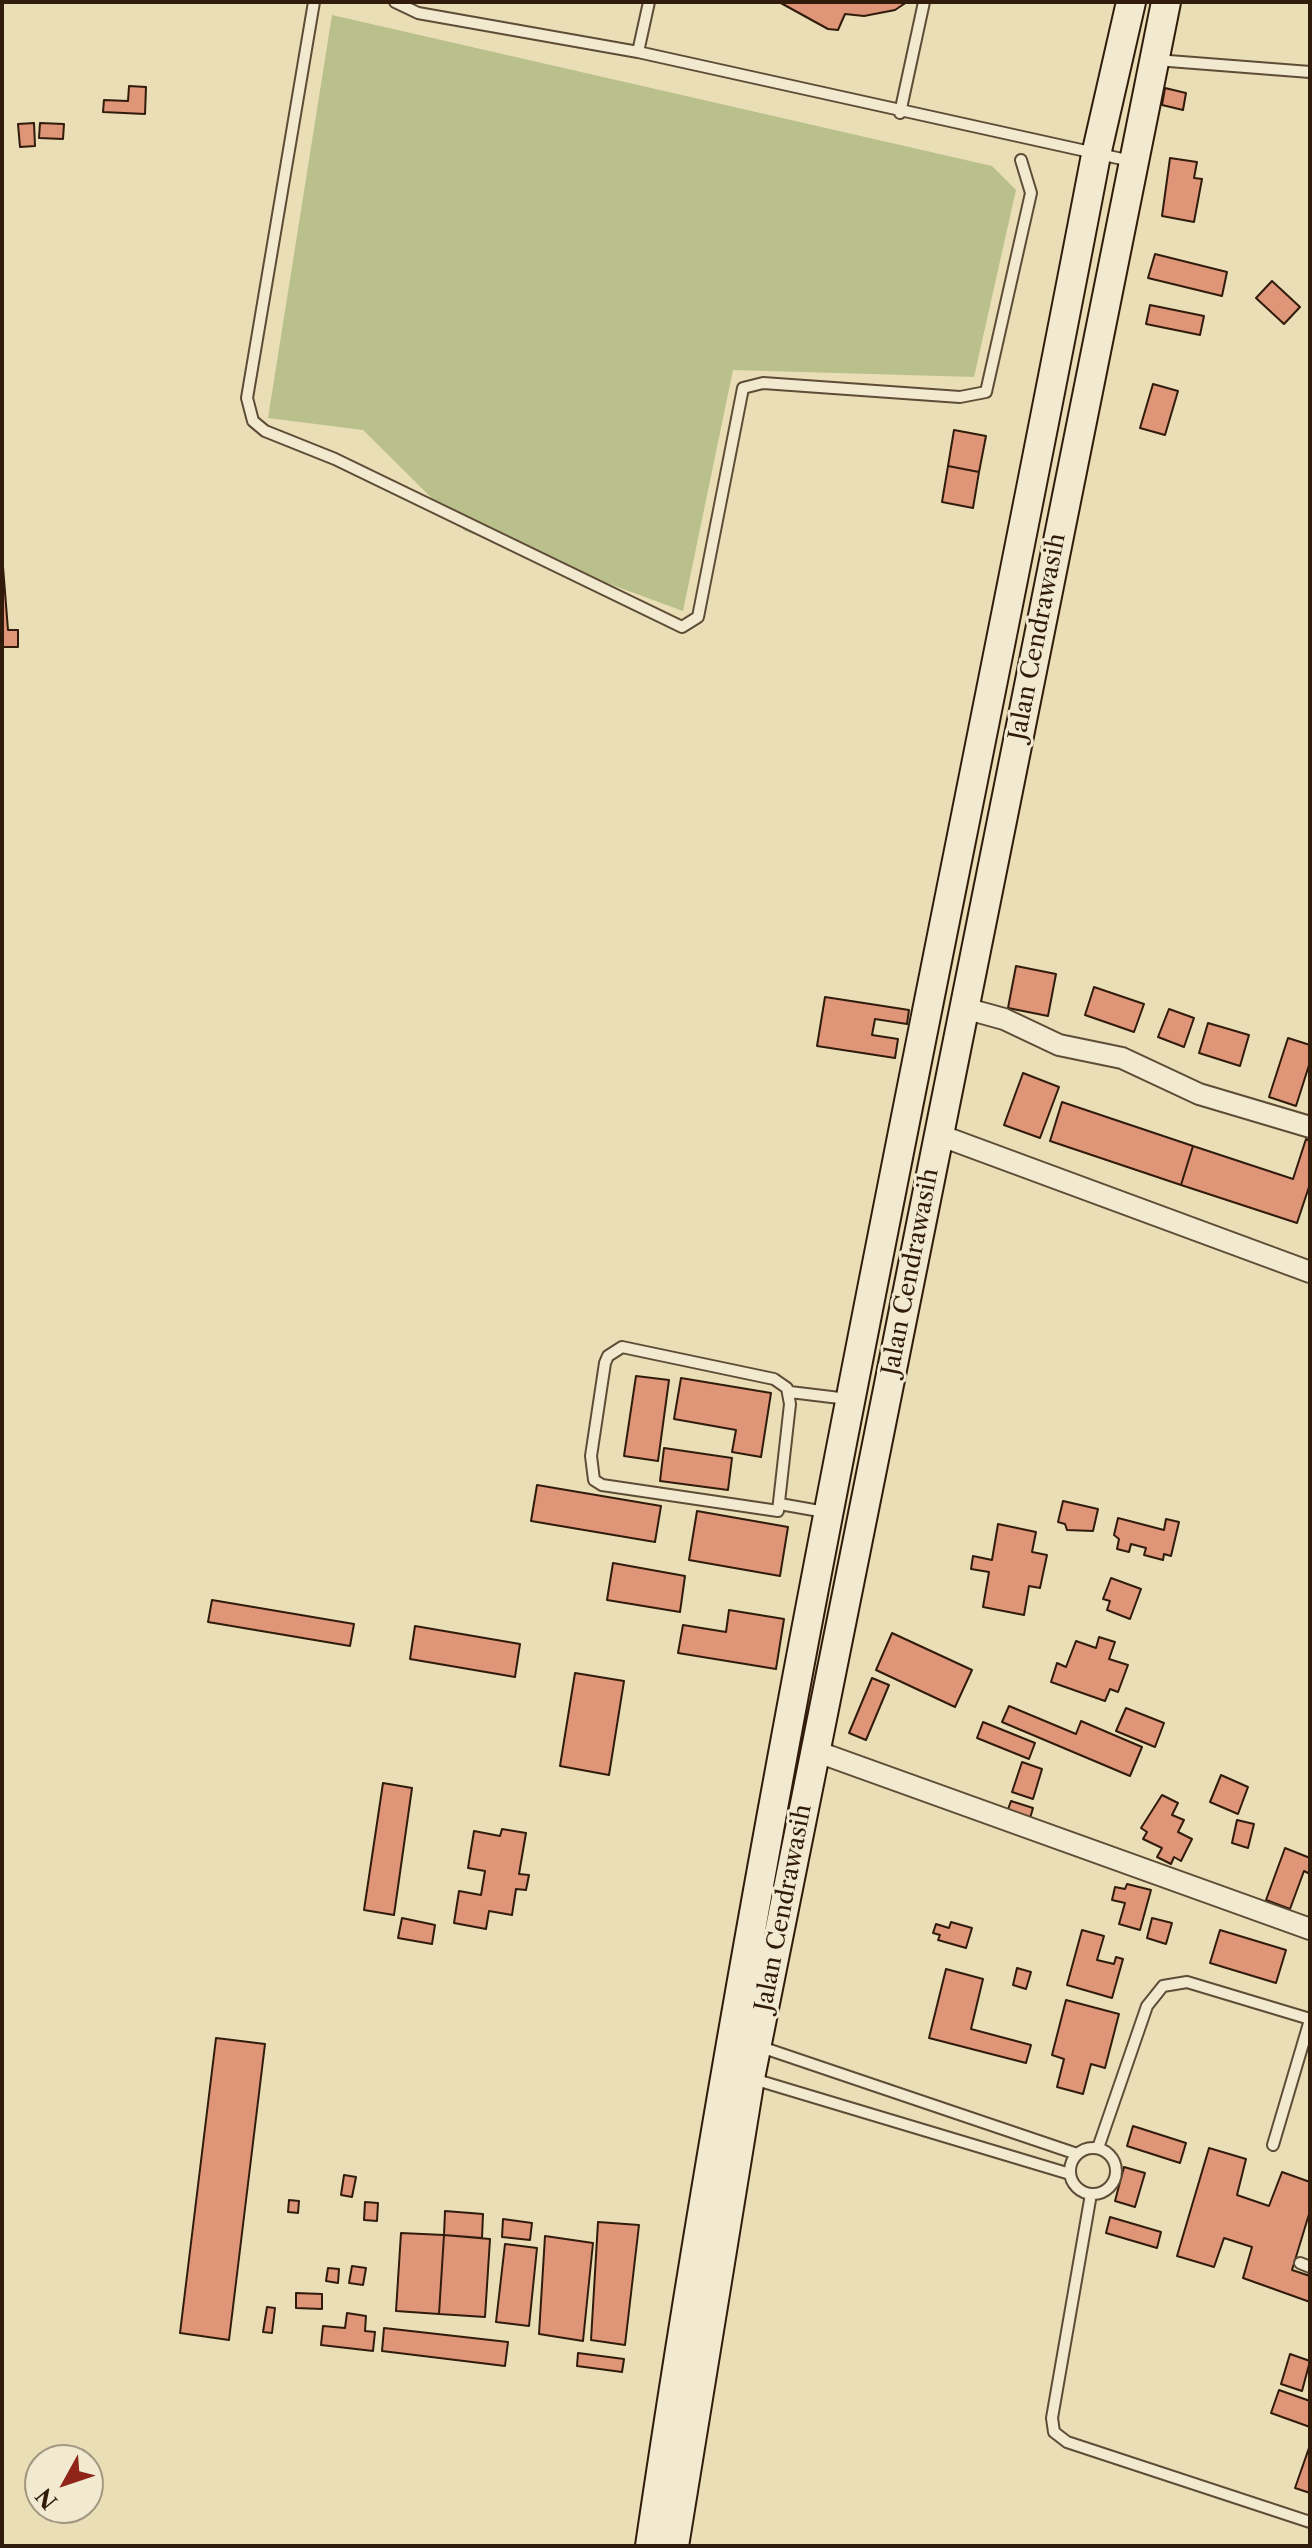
<!DOCTYPE html>
<style>
body{margin:0}
#map{position:relative;width:1312px;height:2548px;overflow:hidden;background:#e9deb6;font-family:"Libre Caslon Text",serif}
canvas{display:block}
.frame{position:absolute;inset:0;border:4px solid #311b0b;pointer-events:none}
.north{position:absolute;left:24px;top:2444px;width:80px;height:80px;box-sizing:border-box;background:#f1ead0;border:2px solid #a49781;border-radius:50%;rotate:230deg;font-size:22px;font-weight:700;line-height:32px;text-align:center;color:#311b0b}
.north::after{content:'';display:block;margin:auto;width:28px;height:36px;background:#8f2418;clip-path:polygon(50% 0,100% 100%,50% 72%,0 100%)}
</style>
<div id="map">
<canvas width="1312" height="2548"></canvas>
<div class="frame"></div>
<div class="north">N</div>
</div>
<script>
const c = document.querySelector('canvas').getContext('2d');
c.lineJoin = 'round';
function paint(path, color) { c.fillStyle = color; c.fill(path, 'evenodd'); }
function stroke(path, color, width, dash) { c.strokeStyle = color; c.lineWidth = width; c.lineCap = dash ? 'butt' : 'round'; c.setLineDash(dash || []); c.stroke(path); }
function drawText(font, color, halo, rows, align = 'center') {
  c.font = font + ' "Libre Caslon Text",serif'; c.lineWidth = 6; c.setLineDash([]); c.textBaseline = 'middle'; c.strokeStyle = halo; c.fillStyle = color; for (const [text, x, y, turn = 0] of rows) {
    c.save(); c.translate(x, y); c.rotate((+turn || 0) * Math.PI / 180); c.textAlign = isNaN(turn) ? turn : align; if (halo) c.strokeText(text, 0, 0); c.fillText(text, 0, 0); c.restore();
  }
}
const green = new Path2D(`
 M332,15l660,151 24,24 -42,187 -241,-7 -50,241 -218,-80 -102,-101 -95,-12z`);
const building = new Path2D(`
 M779,2h128l-12,8 -31,6 -19,-2 -7,16 -10,-1z
 M129,86l17,1 -1,27 -42,-2 1,-12 24,1z
 M1165,88l21,5 -3,17 -21,-5z
 M34,123l1,23 -15,1 -2,-23z
 M40,123l24,1 -1,15 -24,-1z
 M1170,158l27,4 -3,16 8,1 -8,43 -32,-6z
 M1155,254l72,18 -5,24 -74,-18z
 M1272,281l28,26 -16,17 -28,-26z
 M1150,305l54,11 -4,19 -54,-11z
 M1153,384l25,7 -13,44 -25,-7z
 M954,430l32,6 -7,36 -31,-6z
 M948,466l31,6 -6,36 -31,-6z
 M2,554l6,76h10v17h-16z
 M1016,966l40,8 -8,42 -40,-8z
 M1094,987l50,17 -10,28 -49,-17z
 M825,997l84,13 -2,14 -32,-5 -3,16 26,4 -3,19 -78,-12z
 M1169,1009l25,9 -10,29 -26,-10z
 M1208,1023l41,12 -9,31 -41,-13z
 M1288,1038l22,7v17l-14,44 -27,-9z
 M1023,1073l36,14 -19,51 -36,-13z
 M1062,1102l131,44 -12,39 -131,-44z
 M1306,1139l4,2v43l-13,39 -116,-38 12,-39 100,33z
 M636,1376l33,4 -11,81 -34,-5z
 M681,1378l90,15 -10,64 -29,-5 4,-22 -62,-11z
 M664,1448l68,10 -4,32 -68,-9z
 M537,1485l124,21 -6,36 -124,-21z
 M1063,1501l35,8 -5,22 -26,-1 -2,-6 -7,-2z
 M697,1511l91,16 -8,49 -91,-16z
 M1118,1518l46,12 2,-11 13,3 -8,34 -7,-2 -1,6 -19,-5 2,-7 -15,-4 -2,8 -12,-3 2,-10 -5,-4z
 M998,1524l38,8 -4,20 15,3 -7,33 -11,-2 -5,29 -41,-8 6,-35 -18,-3 2,-13 19,4z
 M613,1563l72,13 -5,36 -73,-12z
 M1111,1578l30,11 -11,30 -23,-9 3,-9 -7,-2z
 M212,1600l142,24 -4,22 -142,-24z
 M729,1610l55,9 -8,50 -98,-16 5,-28 43,7z
 M415,1626l105,18 -5,33 -105,-18z
 M892,1633l80,37 -17,37 -79,-37z
 M1099,1637l16,5 -6,17 19,6 -10,27 -8,-3 -5,12 -54,-19 6,-19 9,4 10,-26 20,7z
 M575,1673l49,8 -15,94 -49,-9z
 M872,1678l17,7 -23,55 -17,-7z
 M1009,1706l67,28 5,-13 61,26 -12,29 -128,-54z
 M1126,1708l38,15 -9,24 -39,-16z
 M983,1722l52,21 -6,16 -52,-21z
 M1022,1762l20,7 -9,30 -21,-7z
 M1221,1775l27,12 -10,27 -28,-12z
 M383,1783l29,5 -18,127 -30,-5z
 M1162,1795l16,8 -6,12 12,5 -6,12 14,7 -11,22 -7,-4 -3,7 -14,-7 5,-9 -19,-9 4,-7 -6,-4z
 M1011,1801l22,7 -4,14 -23,-7z
 M1237,1820l17,4 -6,24 -16,-5z
 M502,1829l24,4 -7,41 10,1 -3,15 -10,-1 -4,26 -23,-4 -3,18 -32,-6 5,-32 22,4 4,-24 -17,-3 6,-37 26,5z
 M1285,1848l25,10v16l-6,-3 -14,38 -24,-9z
 M1127,1884l24,6 -11,40 -21,-6 6,-21 -13,-3 3,-13 10,2z
 M402,1918l33,7 -3,19 -34,-6z
 M1152,1918l20,5 -6,21 -19,-6z
 M951,1922l21,6 -6,20 -28,-8 2,-5 -7,-2 3,-9 13,4z
 M1082,1930l22,6 -7,24 17,4 2,-7 7,2 -11,39 -45,-13z
 M1220,1930l66,20 -10,33 -66,-20z
 M1017,1968l14,4 -5,17 -13,-4z
 M946,1969l37,10 -12,50 60,16 -5,18 -97,-25z
 M1066,2000l53,14 -14,54 -14,-4 -8,30 -26,-7 7,-28 -12,-4z
 M216,2038l49,6 -36,296 -49,-7z
 M1133,2126l53,17 -6,20 -53,-17z
 M1209,2148l37,11 -9,36 32,11 13,-34 28,10v29l-18,59 18,6v26l-67,-24 9,-31 -28,-9 -10,29 -37,-11z
 M1124,2167l21,6 -10,34 -20,-6z
 M344,2175l12,2 -4,20 -11,-2z
 M289,2200l10,1 -1,12 -10,-1z
 M365,2202l13,1 -1,18 -13,-1z
 M445,2211l38,3 -1,24 -38,-3z
 M1110,2217l51,15 -4,16 -51,-15z
 M503,2219l29,4 -2,17 -28,-3z
 M598,2222l41,3 -14,120 -34,-5z
 M401,2233l43,2 -5,79 -43,-3z
 M444,2235l46,4 -5,78 -46,-3z
 M545,2236l48,7 -10,98 -44,-7z
 M505,2244l32,4 -8,78 -33,-4z
 M352,2266l14,2 -3,17 -14,-2z
 M328,2268l11,1 -1,14 -12,-2z
 M296,2293l26,1v15l-26,-1z
 M267,2307l8,1 -3,25 -9,-1z
 M347,2313l19,3 -1,15 10,1 -2,19 -52,-6 2,-19 22,2z
 M384,2328l124,14 -3,24 -123,-15z
 M578,2353l46,6 -2,13 -45,-6z
 M1290,2354l20,7 -8,30 -21,-7z
 M1279,2390l31,11v26l-39,-14z
 M1310,2445v48l-15,-5z`);
const service = new Path2D(`
 M314,2l-67,396 6,23 12,10 70,28 347,168 16,-10 45,-229 20,-5 197,14 26,-5 45,-199 -10,-33
 M395,2l23,11 220,39 493,109
 M638,52l11,-50
 M1156,60l154,12
 M900,113l24,-111
 M622,1347l152,32 13,9 3,16 -12,107 -176,-26 -8,-5 -3,-24 14,-93 3,-7z
 M790,1392l58,7
 M780,1504l45,8
 M758,2046l319,108
 M750,2078l320,96
 M1273,2145l37,-125
 M1098,2148l49,-142 16,-20 24,-4 123,37
 M1070 2171a23 23 0 1 1 46 0a23 23 0 1 1-46 0Z
 M1091,2194l-39,224 2,14 13,10 243,80
 M1300,2263l10,4`);
const minor = new Path2D(`
 M964,1008l40,11 55,26 63,13 77,36 111,33
 M939,1135l371,137
 M815,1751l495,178`);
const secondary = new Path2D(`
 M650,2546c118,-802 294,-1595 446,-2391l35,-153
 M674,2546l76,-468 416,-2076`);
const streetNames = [
 ["Jalan Cendrawasih",1038,637,-79],
 ["Jalan Cendrawasih",911,1272,-79],
 ["Jalan Cendrawasih",784,1908,-79]
];
paint(green, '#bac08c');
paint(building, '#de9578');
stroke(building, '#311b0b', 2);
stroke(service, '#5f4c36', 14);
stroke(minor, '#5f4c36', 24);
stroke(secondary, '#311b0b', 32);
stroke(service, '#f1ead0', 10);
stroke(minor, '#f1ead0', 20);
stroke(secondary, '#f1ead0', 28);
drawText('24px', '#311b0b', '#f1ead0', streetNames);
</script>
